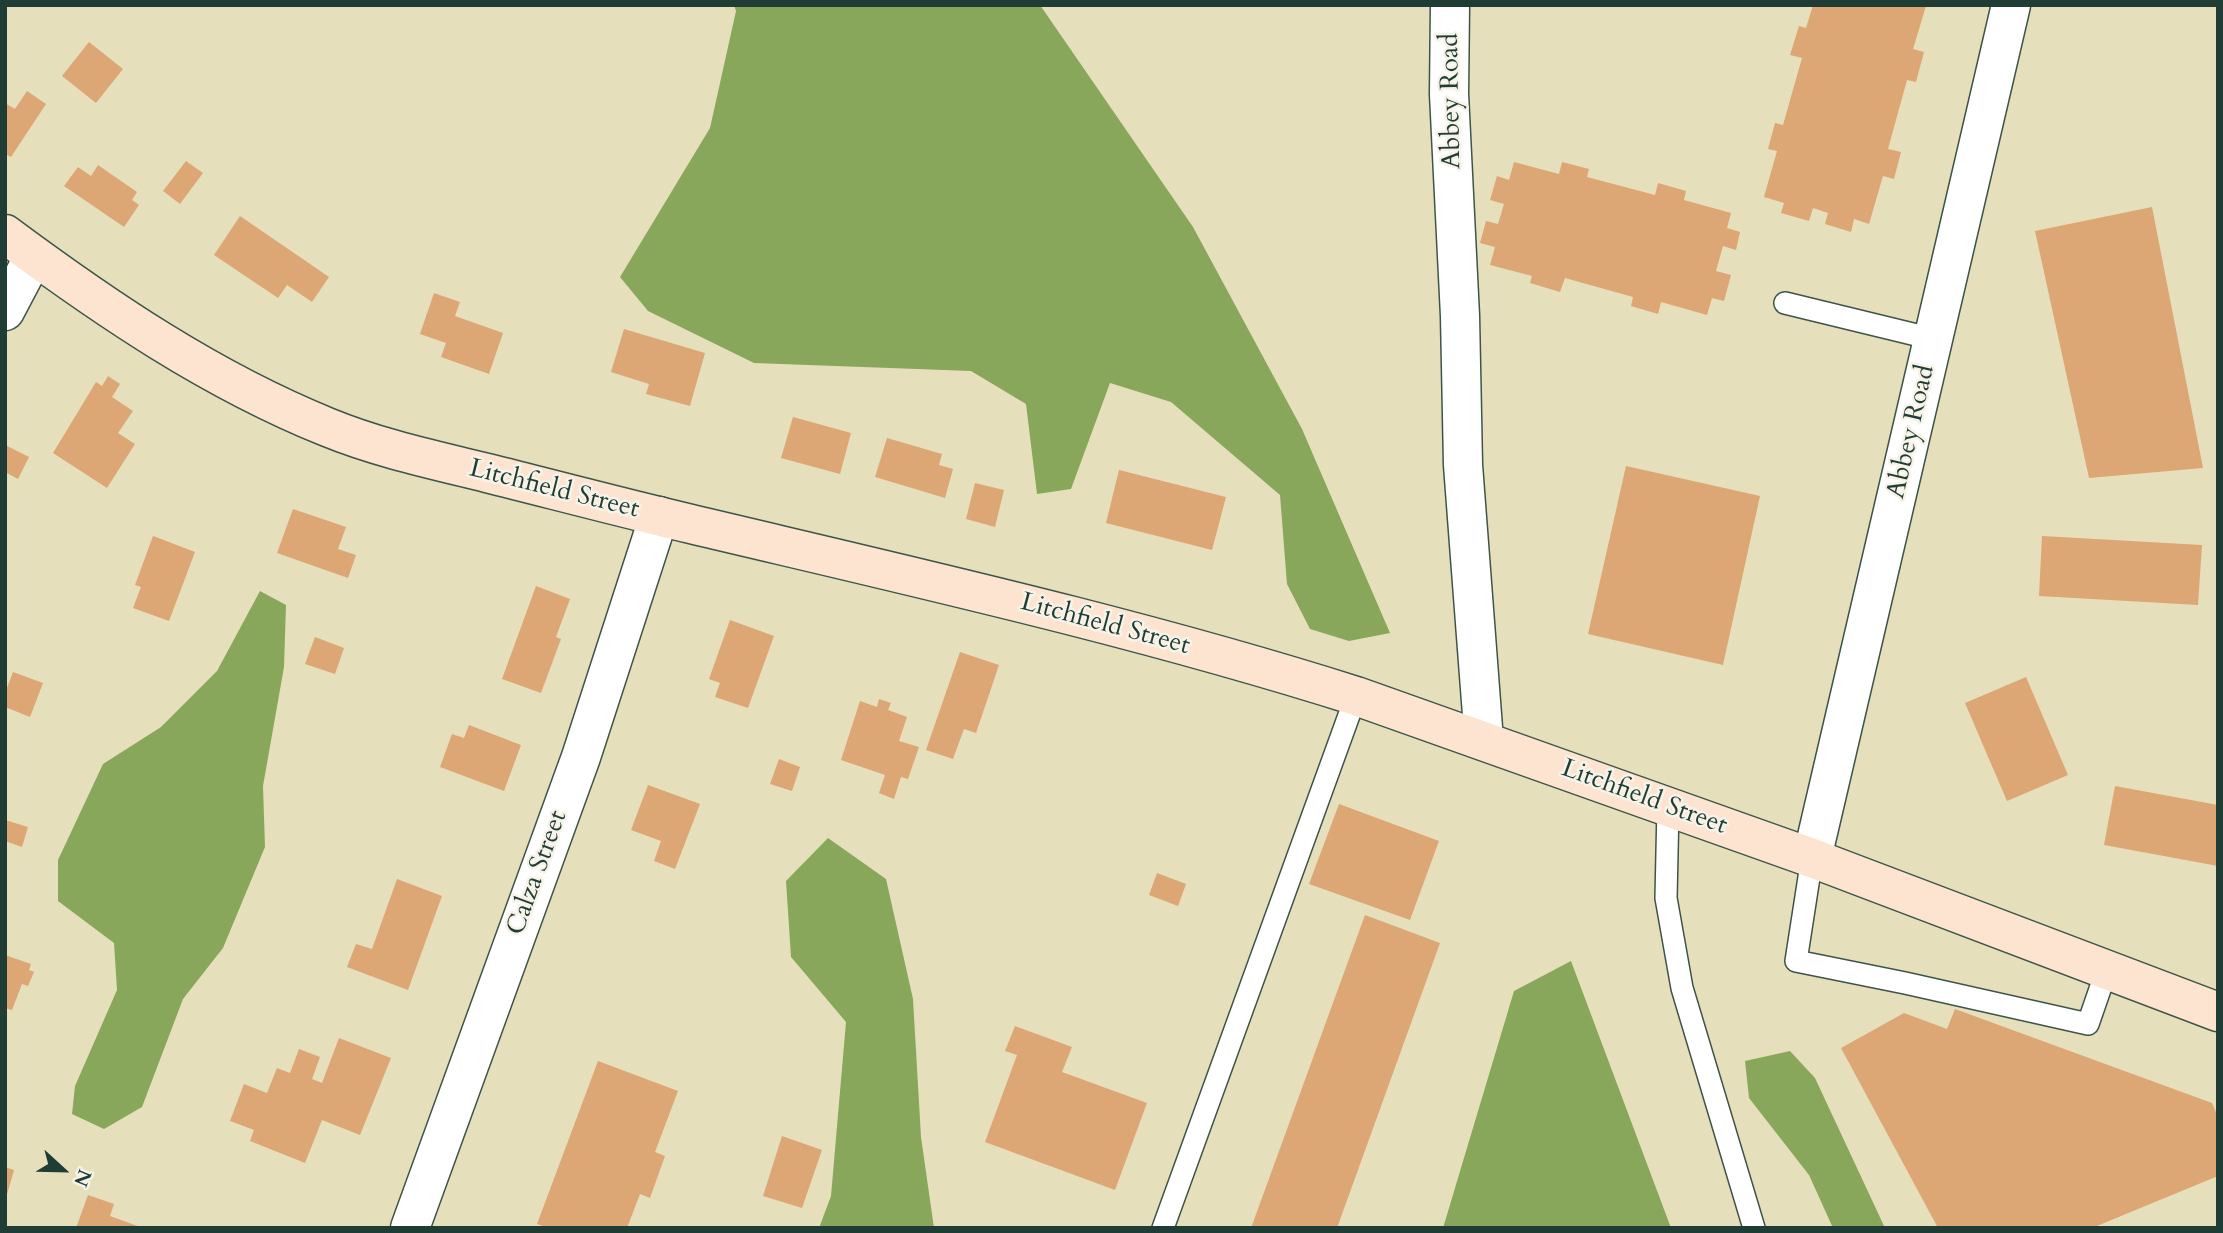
<!DOCTYPE html>
<style>
body{margin:0}
#map{position:relative;width:2223px;height:1233px;overflow:hidden;background:#e6dfbb;font-family:Cardo,serif}
canvas{display:block}
.frame{position:absolute;inset:0;border:7px solid #1f3d34;pointer-events:none}
.north{position:absolute;left:28px;top:1135px;width:70px;height:70px;-webkit-text-stroke:5px #f7f3e8;paint-order:stroke;rotate:112deg;font-size:19px;font-weight:700;line-height:28px;text-align:center;color:#1f3d34}
.north::after{content:'';display:block;margin:auto;width:24px;height:32px;background:#1f3d34;clip-path:polygon(50% 0,100% 100%,50% 72%,0 100%)}
</style>
<div id="map">
<canvas width="2223" height="1233"></canvas>
<div class="frame"></div>
<div class="north">N</div>
</div>
<script>
const c = document.querySelector('canvas').getContext('2d');
c.lineJoin = 'round';
function paint(path, color) { c.fillStyle = color; c.fill(path, 'evenodd'); }
function stroke(path, color, width, dash) { c.strokeStyle = color; c.lineWidth = width; c.lineCap = dash ? 'butt' : 'round'; c.setLineDash(dash || []); c.stroke(path); }
function drawText(font, color, halo, rows, align = 'center') {
  c.font = font + ' Cardo,serif'; c.lineWidth = 5; c.setLineDash([]); c.textBaseline = 'middle'; c.strokeStyle = halo; c.fillStyle = color; for (const [text, x, y, turn = 0] of rows) {
    c.save(); c.translate(x, y); c.rotate((+turn || 0) * Math.PI / 180); c.textAlign = isNaN(turn) ? turn : align; if (halo) c.strokeText(text, 0, 0); c.fillText(text, 0, 0); c.restore();
  }
}
const forest = new Path2D(`
 M734,5h306l153,222 109,202 88,204 -41,8 -39,-12 -23,-45 -7,-89 -109,-93 -61,-19 -39,106 -34,5 -11,-90 -55,-33 -217,-8 -106,-52 -28,-34 90,-149 26,-117z
 M260,591l26,14 -2,62 -21,119 2,61 -42,101 -40,51 -41,108 -38,22 -32,-15 3,-28 42,-96 -3,-47 -56,-42v-41l45,-96 58,-37 56,-56z
 M828,838l58,41 27,120 8,138 13,91h-115l12,-32 15,-174 -55,-65 -5,-76z
 M1571,961l100,267h-228l71,-237z
 M1790,1051l25,27 70,150h-52l-24,-53 -60,-77 -4,-37z`);
const building = new Path2D(`
 M1813,5l113,1 -13,43 11,3 -8,30 -9,-2 -19,69 13,3 -7,27 -11,-3 -14,48 -15,-5 -3,13 -26,-8 3,-11 -15,-5 -4,13 -28,-8 3,-10 -20,-6 13,-46 -9,-2 7,-26 8,2 19,-67 -12,-3 9,-29 7,2z
 M89,42l34,27 -27,34 -34,-27z
 M27,91l19,13 -35,53 -6,-3v-51l10,6z
 M186,161l17,12 -23,31 -17,-13z
 M1514,162l45,12 3,-12 27,7 -2,8 68,18 3,-12 28,8 -2,9 47,13 -4,15 13,4 -4,18 -13,-4 -7,25 15,4 -7,26 -12,-3 -5,17 -46,-13 -3,12 -27,-8 2,-9 -68,-19 -5,14 -30,-9 2,-7 -42,-11 5,-18 -15,-4 6,-22 12,3 6,-20 -14,-4 7,-24 12,4z
 M98,165l39,27 -5,8 7,5 -15,22 -60,-41 14,-19 13,9z
 M2152,207l51,261 -114,10 -54,-247z
 M240,216l89,61 -17,25 -25,-17 -9,13 -64,-43z
 M434,293l26,9 -5,14 48,17 -14,41 -48,-17 5,-14 -26,-9z
 M624,329l81,24 -15,53 -44,-12 3,-10 -38,-12z
 M108,376l12,8 -8,13 21,14 -15,22 17,11 -28,44 -54,-35 43,-71 6,4z
 M793,417l58,16 -11,41 -59,-16z
 M887,438l55,16 -3,11 14,4 -8,29 -70,-21z
 M5,445l24,12 -11,22 -13,-7z
 M1626,466l134,30 -37,169 -135,-31z
 M1119,470l107,27 -14,53 -106,-27z
 M975,483l29,7 -9,37 -29,-8z
 M293,509l53,18 -8,22 18,6 -8,23 -71,-25z
 M153,536l42,16 -26,69 -36,-13 8,-21 -6,-2z
 M2042,536l160,9 -4,60 -159,-9z
 M536,586l34,13 -14,38 5,2 -20,54 -39,-14z
 M730,620l44,16 -26,72 -33,-11 5,-14 -11,-4z
 M315,637l29,11 -9,26 -30,-10z
 M960,652l39,13 -23,68 -12,-4 -11,30 -27,-9z
 M13,672l30,11 -13,34 -25,-10v-14z
 M2026,677l42,98 -61,26 -42,-98z
 M879,699l12,4 -3,7 19,7 -8,24 20,6 -11,32 -7,-2 -7,22 -15,-6 6,-18 -44,-15 19,-59 17,6z
 M469,725l52,20 -17,46 -64,-24 12,-33 12,4z
 M779,759l21,8 -8,24 -22,-7z
 M648,785l52,19 -25,65 -21,-8 7,-20 -30,-11z
 M2115,786l103,19v61l-114,-21z
 M1339,804l100,37 -29,79 -101,-36z
 M5,820l23,7 -6,20 -17,-6z
 M1157,873l29,11 -8,22 -29,-11z
 M397,879l45,17 -34,94 -61,-23 9,-23 16,5z
 M1365,915l75,28 -103,285h-86z
 M5,955l26,9 -2,6 5,2 -6,14 -6,-2 -10,26 -7,-2z
 M1955,1009l257,94 6,14v59l-126,52h-154l-97,-180 63,-35 43,16z
 M1015,1026l57,21 -10,25 85,31 -32,87 -130,-48 32,-87 -12,-4z
 M339,1038l52,20 -31,77 -38,-15 -17,43 -55,-22 4,-11 -24,-9 14,-37 23,9 10,-25 13,5 9,-24 21,8 -8,22 10,4z
 M598,1061l80,30 -23,61 10,4 -15,42 -10,-4 -13,34h-78l-12,-4z
 M782,1136l40,14 -20,58 -39,-12z
 M5,1167l9,3 -8,28h-1z
 M88,1195l26,9 -4,12 33,12h-67z`);
const lane = new Path2D(`
 M1785,303l148,36
 M1668,807l-2,91 16,90 72,240
 M1812,858l-16,103 109,22 183,41 19,-55
 M1163,1228l193,-532`);
const street = new Path2D(`
 M1450,5l-1,89 11,222 3,149 21,276
 M5,311l29,-55
 M1812,858l199,-853
 M410,1228l171,-471 78,-241`);
const secondary = new Path2D(`
 M5,234c101,75 206,146 322,193 51,21 107,33 160,46 68,17 136,35 204,51 223,53 447,103 665,172l456,162 406,154`);
const streetNames = [
 ["Abbey Road",1452,101,-91],
 ["Abbey Road",1912,432,-77],
 ["Litchfield Street",554,490,14],
 ["Litchfield Street",1105,625,15],
 ["Litchfield Street",1644,798,20],
 ["Calza Street",538,873,-70]
];
paint(forest, '#89a75b');
paint(building, '#dda675');
stroke(lane, '#3d5548', 24);
stroke(street, '#3d5548', 41);
stroke(secondary, '#3d5548', 41);
stroke(lane, '#fff', 21);
stroke(street, '#fff', 38);
stroke(secondary, '#fde4d0', 38);
drawText('26px', '#1f3d34', '#f7f3e8', streetNames);
</script>
